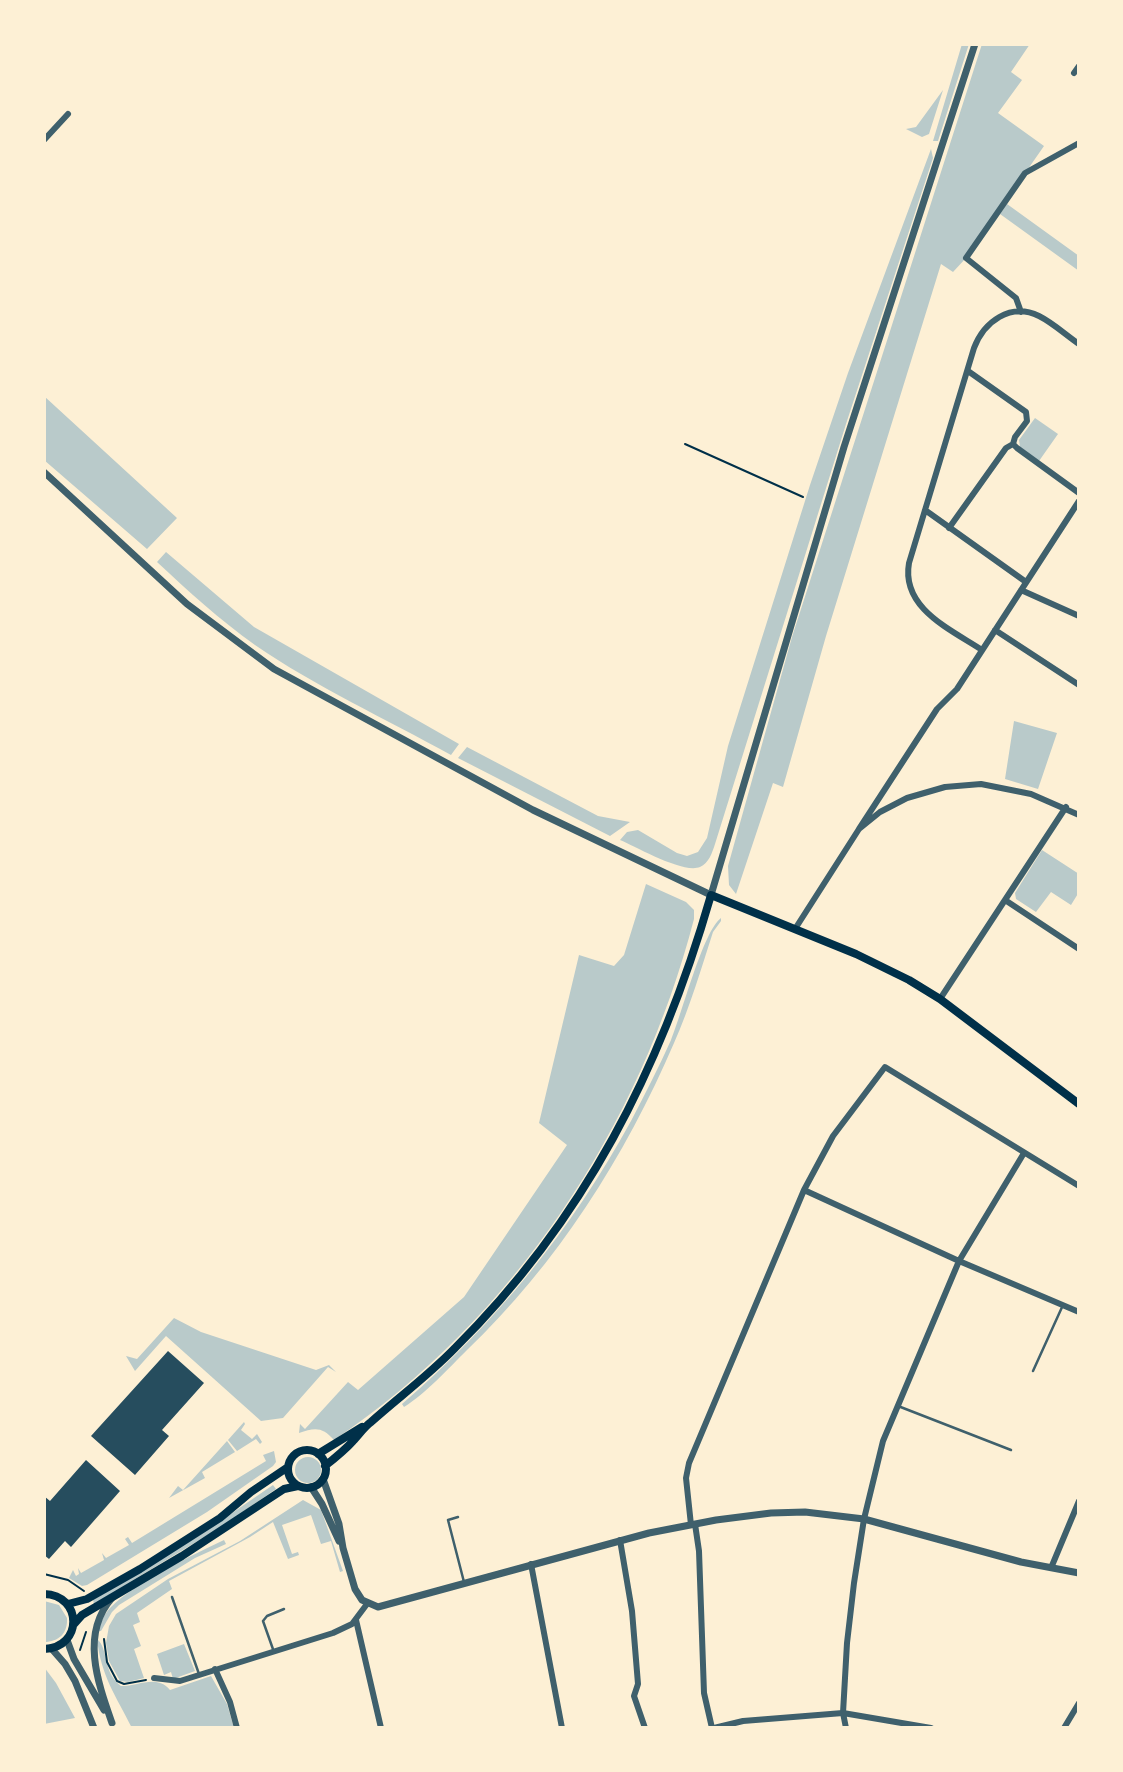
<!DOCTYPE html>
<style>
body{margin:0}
#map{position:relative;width:1123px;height:1772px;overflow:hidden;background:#fdf0d5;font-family:Cabin,sans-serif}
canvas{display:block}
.frame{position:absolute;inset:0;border:46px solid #fdf0d5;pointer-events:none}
</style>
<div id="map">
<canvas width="1123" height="1772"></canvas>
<div class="frame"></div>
</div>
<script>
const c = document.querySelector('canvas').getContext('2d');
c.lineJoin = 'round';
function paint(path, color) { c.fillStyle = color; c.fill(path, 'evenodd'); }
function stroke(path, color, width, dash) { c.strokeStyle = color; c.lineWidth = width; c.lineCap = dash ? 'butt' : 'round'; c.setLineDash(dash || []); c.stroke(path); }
const green = new Path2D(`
 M962,44h7l-31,97h-5z
 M982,44h48l-19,28 11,8 -24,33 46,33 -78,112 -13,14 -12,-8 -115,372 -43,151 -10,-4 -37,111 -7,-9 -1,-19 64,-229z
 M943,90l-14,44 -7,3 -16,-8 10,-2z
 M931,149l2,9 -87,266 -131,420c-3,9 -6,19 -15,23 -17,7 -63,-20 -80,-27l7,-8 11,-2 39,23 10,3 11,-4 9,-14 21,-92 82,-261 38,-112z
 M1007,204l72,52v15l-79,-57z
 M44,396l133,122 -30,31 -103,-89z
 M1035,418l23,16 -19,27 -19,-14 -1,-7z
 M166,552l88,75 205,117 -8,11c-65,-36 -135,-68 -196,-110 -35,-25 -67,-54 -98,-83z
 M1014,721l43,12 -19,56 -33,-10z
 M467,747l131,69 32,6 -20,14 -152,-78z
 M1042,850l37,24v18l-8,13 -20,-13 -15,20 -20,-13 -1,-6z
 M646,884l40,18 8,8v9c-54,208 -180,400 -360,521 -11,-13 -19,-13 -35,-7l1,-9 5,5 43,-47 10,8 106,-93 103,-152 -28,-22 40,-168 35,11 10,-11z
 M721,918v3l-8,11c-12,37 -23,75 -39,111 -49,114 -117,221 -207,307 -18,18 -42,44 -63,57l-2,-3c94,-81 170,-175 229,-283 14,-27 28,-54 40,-81 11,-26 32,-109 50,-122z
 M174,1318l27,14 115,38 13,-5 7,7 -8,-5 -45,51 -22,3 -95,-85 -31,35 -9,-15 11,3z
 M244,1422l1,2 -4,6 11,9 5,-5 5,8 -2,2 -4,-5 -19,12 -9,-11z
 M227,1441l8,11 -33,20 3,6 -36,20 9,-12 5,4z
 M274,1451l2,11 -3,4 -66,46 -120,73 -5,1 -13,-8 4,-8 3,6 3,-2 -1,-6 3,5 23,-13 -2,-7 4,5 23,-13 -4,-6 3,-2 4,6 134,-82 -3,-6z
 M295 1470a13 13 0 1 1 26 0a13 13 0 1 1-26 0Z
 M273,1485l3,4 -57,39 -125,76 -1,-4 107,-65z
 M303,1500l18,10 22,61 -3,1 -9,-31 -10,3 -10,-29 -29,10 10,29 6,-2 1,3 -11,4 -15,-37 -23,15 -81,44 3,8 -35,24 3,9 -7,3 8,21 -7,3 10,29 -16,4 -8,-1 -11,-20 -3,-18 3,-17 7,-12 52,-35 72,-38z
 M224,1540l2,4 -31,14 -76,47 -7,7 -11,19h-3c3,-9 6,-17 13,-24 24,-24 81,-52 113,-67z
 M44,1601l15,4 8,13c1,15 -8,24 -23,24z
 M97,1639c12,10 5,33 24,47 18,0 36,-12 49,4l41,-14 16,28 7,24h-102c-16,-32 -31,-52 -35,-89z
 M184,1644l11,27 -22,8 -2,-7 -7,3 -7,-21z
 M44,1667l12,16 19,35 -31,6z`);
const building = new Path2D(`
 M168,1351l36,32 -42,47 7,6 -34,39 -44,-39z
 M86,1460l34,31 -49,56 -6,-6 -16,18 -5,-4v-59l6,5z`);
const path = new Path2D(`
 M685,444l118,53
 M44,1574l24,6 16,11
 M104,1639l3,23 10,19 7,3 22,-4
 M80,1650l6,-18
 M826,1728h6`);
const service = new Path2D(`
 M1033,1371l30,-66
 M898,1406l113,44
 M458,1517l-10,3 16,62
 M172,1597l27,77
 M274,1652l-11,-31 4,-5 17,-7`);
const minor = new Path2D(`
 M1074,73l5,-7
 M44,140l24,-26
 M1021,312l-5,-14 -50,-40 59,-85 54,-30
 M968,371l58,41 1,9 -12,16 -2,7 4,4 62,45
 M925,510l101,72
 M949,528l57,-80 7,-4
 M1021,590l58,26
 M995,630l84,55
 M982,650c-32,-21 -81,-42 -73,-87l65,-215c10,-26 36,-46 65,-32 14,7 27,19 40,28
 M859,829l78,-120 20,-20 122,-188
 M1005,900l74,49
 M795,929l64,-100 21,-17 27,-14 38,-11 36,-3 50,10 48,21
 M940,999l126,-192
 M804,1190l155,71 120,51
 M695,1524l4,27 5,142 8,35
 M691,1525l-5,-47 3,-15 115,-273 29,-54 52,-69 194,119
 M620,1540l12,71 6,73 -4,12 11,32
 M531,1564l31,164
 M1051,1568l28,-67
 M356,1620l25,108
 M215,1669l15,33 7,26
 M154,1678l26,3 153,-48 19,-9 15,-20
 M714,1728l29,-7 100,-8 88,15
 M846,1728l-3,-15 4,-70 7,-60 10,-64 19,-78 76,-180 65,-108
 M1064,1728l15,-25`);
const tertiary = new Path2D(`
 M44,472l143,132 87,65 259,141 178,85 133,-448 131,-403
 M323,1479l16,45 4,24 12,41 7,11 16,7 271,-74 67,-13 55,-7 34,-1 59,7 157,43 58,11
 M311,1487l11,17 17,37
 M67,1640l7,19 30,51
 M51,1648l14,16 10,17 19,47
 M112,1723c-14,-40 -32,-89 0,-125`);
const secondary = new Path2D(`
 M288 1469a19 19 0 1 1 38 0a19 19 0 1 1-38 0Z
 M318,1454l44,-27
 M325,1466c10,-8 20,-16 28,-25 6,-6 11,-14 18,-19 28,-25 58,-47 84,-74 129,-128 206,-279 256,-453l145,59 53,26 31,19 139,105
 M44,1594c39,1 39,54 0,55
 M68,1604l19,-5 53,-30 80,-51 31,-26 37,-25
 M74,1624l8,-9 100,-59 102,-67 14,-3`);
paint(green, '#b9caca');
paint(building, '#264d5e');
stroke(path, '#003049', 2);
stroke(service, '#3f606c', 2.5);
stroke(minor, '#3f606c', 6);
stroke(tertiary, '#3f606c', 7);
stroke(secondary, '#003049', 8);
</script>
